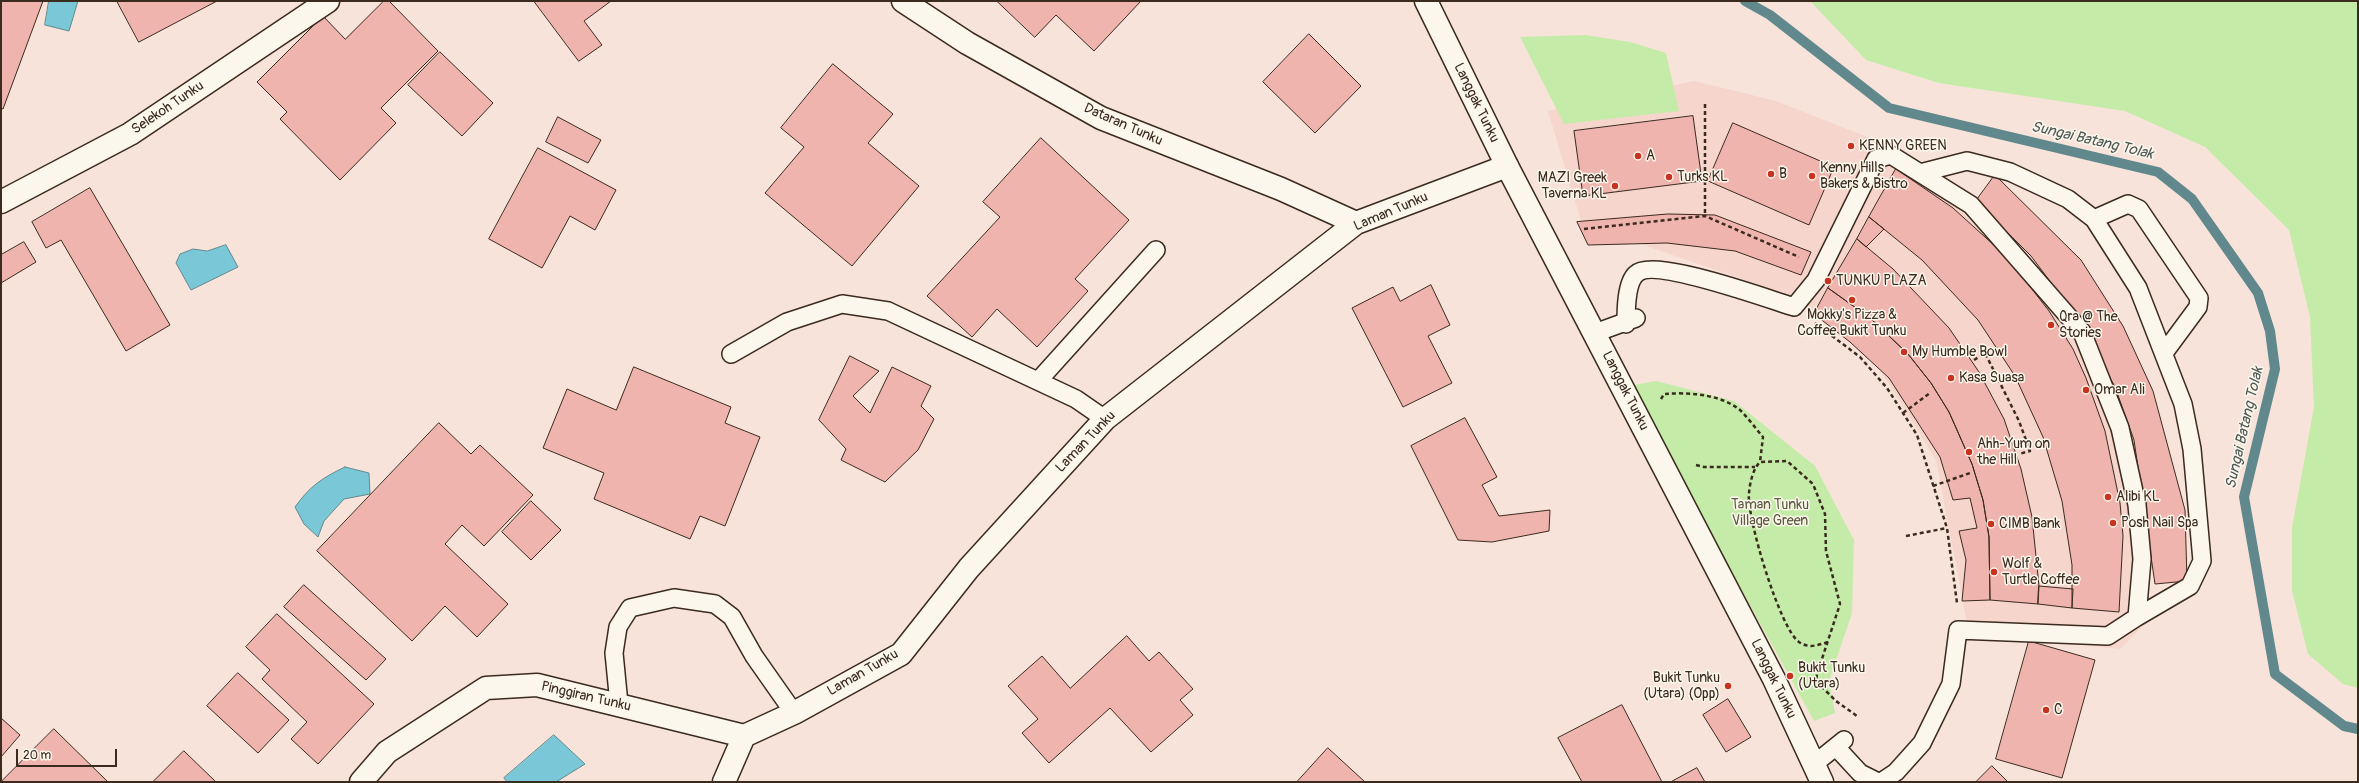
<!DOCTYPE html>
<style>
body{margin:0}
#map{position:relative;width:2359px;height:783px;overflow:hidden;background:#f7e3d9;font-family:Pangolin,sans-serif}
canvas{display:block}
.frame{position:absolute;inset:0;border:2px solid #3b2a1e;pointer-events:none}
.scale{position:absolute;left:16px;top:749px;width:101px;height:18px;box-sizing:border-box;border:2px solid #3b2a1e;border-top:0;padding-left:5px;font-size:12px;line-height:14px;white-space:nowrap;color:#3b2a1e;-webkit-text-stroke:3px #fbf7ec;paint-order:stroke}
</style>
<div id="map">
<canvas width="2359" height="783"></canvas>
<div class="frame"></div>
<div class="scale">20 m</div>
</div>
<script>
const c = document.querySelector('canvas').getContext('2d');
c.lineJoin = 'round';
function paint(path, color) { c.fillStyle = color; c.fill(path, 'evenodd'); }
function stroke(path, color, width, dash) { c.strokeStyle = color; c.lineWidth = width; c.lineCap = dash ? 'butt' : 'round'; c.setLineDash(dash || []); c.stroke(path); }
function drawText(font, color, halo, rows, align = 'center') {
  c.font = font + ' Pangolin,sans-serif'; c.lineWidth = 3; c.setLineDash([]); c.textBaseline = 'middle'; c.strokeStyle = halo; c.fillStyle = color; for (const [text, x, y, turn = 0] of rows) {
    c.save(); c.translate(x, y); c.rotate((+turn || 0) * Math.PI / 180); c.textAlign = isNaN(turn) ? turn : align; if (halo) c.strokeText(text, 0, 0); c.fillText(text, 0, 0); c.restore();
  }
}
const built = new Path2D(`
 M1694,81l82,20 124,49 117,104 59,83 30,73 28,97 11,117 -25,25 -151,-16 -33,-173 -64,-103 -80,-61 -210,-72 -34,-113z`);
const green = new Path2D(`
 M1810,1h548v687l-15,-4 -35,-30 -16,-63v-63l22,-121 -4,-90 -21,-87 -84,-83 -80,-36 -186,-28 -73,-23z
 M1585,35l45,7 36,11 13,58 -115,13 -44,-87z
 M1656,381l78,20 81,65 39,74 -2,73 -23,68 6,32 -21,8 -185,-335z`);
const water = new Path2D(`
 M49,1h29l-9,30 -24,-6z
 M226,245l12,22 -47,23 -15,-27 4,-9 13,-5 14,2z
 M345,467l24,6 1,21 -26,5 -20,22 -6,16 -14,-13 -9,-17c15,-21 27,-29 50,-40z
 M554,735l31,29 -29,18h-49l-3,-4z`);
const stream = new Path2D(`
 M1745,1l25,14 119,93 269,64 34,27 66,94 12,38 5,38 -31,128 31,177 69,52 14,3`);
const building = new Path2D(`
 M1,1h42l-40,108 -2,-1z
 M117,1h100l-78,41z
 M384,1h5l49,50 -57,57 15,15 -56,57 -60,-61 7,-7 -30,-30 66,-66 22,23z
 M534,1h77l-27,20 18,24 -23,16z
 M997,1h144l-47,50 -38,-36 -21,22z
 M1309,34l52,52 -46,47 -52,-51z
 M440,52l53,51 -31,33 -54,-51z
 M833,64l60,50 -25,29 51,43 -67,80 -87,-73 39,-46 -23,-19z
 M1693,116l9,65 -119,15 -9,-65z
 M558,117l43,23 -13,23 -42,-21z
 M1733,123l101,44 -25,58 -101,-44z
 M1041,138l88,82 -54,59 13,12 -51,56 -40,-38 -25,28 -45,-41 73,-79 -17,-15z
 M538,148l78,42 -21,40 -25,-14 -28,52 -53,-29z
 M1896,169l57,39 54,49 42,54 24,38 13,29 19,53 15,72 3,33 -4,76 -47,-4v-43l-10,-64 -19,-64 -28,-61 -37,-56 -56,-60 -53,-43z
 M1995,175l86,85 42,66 30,65 32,119 2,71 -32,3 -21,-144 -19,-53 -36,-67 -48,-64 -55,-55z
 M90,188l80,137 -44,26 -65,-111 -15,8 -14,-26z
 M1668,214l47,1 96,37 -10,23 -66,-24 -68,-8 -79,2 -11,-23z
 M1869,217l15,12 -18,18 -9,-8z
 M1857,239l36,30 56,59 30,44 25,47 17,50 11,48 7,69 -1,18 -48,-4 -1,-63 -6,-37 -11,-36 -23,-52 -18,-29 -23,-29 -38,-36 -42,-30z
 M24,242l12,20 -35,21v-28z
 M1431,285l19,40 -22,11 24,47 -49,24 -51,-99 41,-21 7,14z
 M1828,288l42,30 38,36 23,29 18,29 23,52 11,36 6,37 1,63 -28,1 4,-41 -7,-29 18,-3 -7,-30 -17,2 -13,-43 -51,-79 -39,-36 -36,-28z
 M850,356l29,15 -26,25 17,17 22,-46 39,19 -10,20 13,13 -16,31 -33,32 -44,-22 5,-11 -27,-29z
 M634,367l97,40 -6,16 35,14 -35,89 -25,-10 -10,23 -96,-40 10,-26 -61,-25 24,-59 49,21z
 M1465,418l32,59 -15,8 17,31 51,-6 -1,21 -57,11 -34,-2 -47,-94z
 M439,423l32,31 9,-9 53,50 -49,51 -22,-21 -17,19 63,60 -31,33 -32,-31 -33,35 -95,-90z
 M531,501l30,29 -30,30 -29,-28z
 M304,585l82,74 -20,21 -82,-73z
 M2039,586l34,3 -1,19 -34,-4z
 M277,614l97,90 -56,60 -27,-25 16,-17 -45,-43 8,-9 -24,-23z
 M1127,636l22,25 10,-9 34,37 -13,11 13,15 -42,37 -41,-44 -61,55 -27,-30 16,-14 -30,-33 34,-30 28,32z
 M2029,641l66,19 -33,118 -66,-19z
 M238,673l51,47 -31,33 -51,-47z
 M1728,699l23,38 -25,15 -23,-37z
 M1622,705l40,77h-80l-24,-44z
 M1,718l19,17 -19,22z
 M54,729l54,53h-107z
 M1328,748l37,34h-68z
 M184,751l32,31h-63z
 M1992,766l16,16h-32z
 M1697,768l8,14h-34z`);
const path = new Path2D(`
 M1705,104v112
 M1584,229l121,-13 94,41
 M1815,323l45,34 27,31 30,47 30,93 10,75
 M1974,360l11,-7 34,68 11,30 -11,3
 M1661,399l3,-5c24,-2 58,0 77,17 8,8 15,18 22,26l-3,25
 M1903,413l27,-20
 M1696,465l8,2h51
 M1933,486l37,-13
 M1906,536l41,-8
 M1828,642c-10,3 -19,7 -29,0 -19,-13 -53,-126 -50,-149 1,-11 4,-24 11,-31l27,-1 26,23 12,30 1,37 14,53 -23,70 -1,7 20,20 21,15`);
const lane = new Path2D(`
 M1920,173l47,-12 43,11 58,27 26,20 44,69 45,116 9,45 10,112 -12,25 -53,31
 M2094,219l34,-15 11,5 60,89 -1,9 -34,46
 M1626,324c0,-13 0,-41 10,-50 17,-17 132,25 158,33l22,-27 60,-121 15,-4 80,50 111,127 38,96 17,77 5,54 -5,58 -29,19 -150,-6 -7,54 -29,59 -26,29 -15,10
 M1595,333l41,-15
 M731,354l56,-32 55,-18 46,7 188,88 29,20
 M1038,381l118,-131
 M619,704l-5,-51 4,-26 12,-19 44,-10 41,6 17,13 22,39 40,57
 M1836,747l24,26 18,9
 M1813,765l31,-25`);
const street = new Path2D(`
 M903,1l64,42 134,75 180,71 75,34
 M1,202l129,-68 198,-133
 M361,782l26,-30 99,-64 51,-3 207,51
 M724,782l20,-46 50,-23 107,-59 68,-86 136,-149 251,-196 151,-57`);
const secondary = new Path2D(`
 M1426,1l81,165 267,513 48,103`);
const markers = [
 [1851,146,4,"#c8321e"],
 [1638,156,4,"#c8321e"],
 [1771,174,4,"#c8321e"],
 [1812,176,4,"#c8321e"],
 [1669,177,4,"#c8321e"],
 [1615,186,4,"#c8321e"],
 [1828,281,4,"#c8321e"],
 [1852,300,4,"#c8321e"],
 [2051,325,4,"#c8321e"],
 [1904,352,4,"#c8321e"],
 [1951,378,4,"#c8321e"],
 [2086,390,4,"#c8321e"],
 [1969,452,4,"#c8321e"],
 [2108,497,4,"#c8321e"],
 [2113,523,4,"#c8321e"],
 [1991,524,4,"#c8321e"],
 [1994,572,4,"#c8321e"],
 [1790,676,4,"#c8321e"],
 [1728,686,4,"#c8321e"],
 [2046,710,4,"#c8321e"]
];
const streetNames = [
 ["Langgak Tunku",1476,103,64],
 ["Selekoh Tunku",168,108,-34],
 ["Dataran Tunku",1123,125,24],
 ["Laman Tunku",1391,212,-23],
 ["Langgak Tunku",1625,391,63],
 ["Laman Tunku",1086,442,-46],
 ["Laman Tunku",863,673,-30],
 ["Langgak Tunku",1773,679,64],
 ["Pinggiran Tunku",586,697,13]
];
const poiNames = [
 ["KENNY GREEN",1859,146],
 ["A",1646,156],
 ["Kenny Hills",1820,168],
 ["Bakers & Bistro",1820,184],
 ["B",1779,174],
 ["Turks KL",1677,177],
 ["MAZI Greek",1607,178,"right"],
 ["Taverna KL",1607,194,"right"],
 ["TUNKU PLAZA",1836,281],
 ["Mokky's Pizza &",1852,315,"center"],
 ["Coffee Bukit Tunku",1852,331,"center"],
 ["Qra @ The",2059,317],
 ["Stories",2059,333],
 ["My Humble Bowl",1912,352],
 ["Kasa Suasa",1959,378],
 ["Omar Ali",2094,390],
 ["Ahh-Yum on",1977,444],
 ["the Hill",1977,460],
 ["Alibi KL",2116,497],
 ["Posh Nail Spa",2121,523],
 ["CIMB Bank",1999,524],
 ["Wolf &",2002,564],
 ["Turtle Coffee",2002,580],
 ["Bukit Tunku",1798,668],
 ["(Utara)",1798,684],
 ["Bukit Tunku",1720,678,"right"],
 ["(Utara) (Opp)",1720,694,"right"],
 ["C",2054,710]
];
const parkNames = [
 ["Taman Tunku",1770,505],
 ["Village Green",1770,521]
];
const waterNames = [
 ["Sungai Batang Tolak",2092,141,13],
 ["Sungai Batang Tolak",2245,428,-77]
];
paint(built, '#f5d5cc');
paint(green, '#c4eca8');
paint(water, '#7ac8d7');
stroke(water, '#61898d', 1);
stroke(stream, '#61898d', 10);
paint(building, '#efb4ad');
stroke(building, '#3b2a1e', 1);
stroke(lane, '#3b2a1e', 20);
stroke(street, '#3b2a1e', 25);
stroke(secondary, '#3b2a1e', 25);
stroke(path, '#3b2a1e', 2.5, [4, 3]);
stroke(lane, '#fbf7ec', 17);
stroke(street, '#fbf7ec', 22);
stroke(secondary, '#fbf7ec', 22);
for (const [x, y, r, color] of markers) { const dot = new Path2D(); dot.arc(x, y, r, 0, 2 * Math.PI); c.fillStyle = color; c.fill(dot); stroke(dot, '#fbf7ec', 1.5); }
drawText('14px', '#3b2a1e', '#fbf7ec', streetNames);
drawText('14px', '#3b2a1e', '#fbf7ec', poiNames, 'left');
drawText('14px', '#5d5a40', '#fbf7ec', parkNames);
drawText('italic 15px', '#4e5956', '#fbf7ec', waterNames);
</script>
